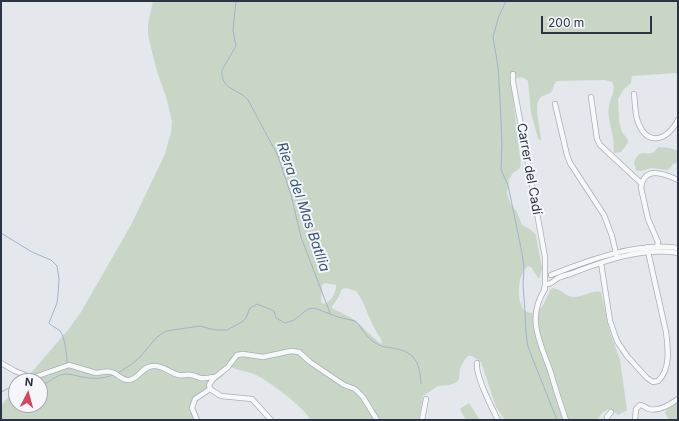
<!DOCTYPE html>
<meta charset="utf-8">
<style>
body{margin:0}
#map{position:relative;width:679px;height:421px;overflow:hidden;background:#e4e7ec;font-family:Inter,sans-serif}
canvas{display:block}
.frame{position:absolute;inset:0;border:2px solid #2b3445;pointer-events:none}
.north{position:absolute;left:8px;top:373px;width:40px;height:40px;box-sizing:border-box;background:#f4f6f9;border:1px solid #a4a8b1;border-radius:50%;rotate:6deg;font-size:11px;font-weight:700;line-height:16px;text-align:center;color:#2b3445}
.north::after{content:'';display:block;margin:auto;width:14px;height:18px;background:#d1495b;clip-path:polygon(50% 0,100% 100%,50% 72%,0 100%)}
.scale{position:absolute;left:541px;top:16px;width:111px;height:18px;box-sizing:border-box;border:2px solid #2b3445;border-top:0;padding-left:5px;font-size:12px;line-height:14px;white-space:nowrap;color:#2b3445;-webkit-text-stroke:3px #f4f6f9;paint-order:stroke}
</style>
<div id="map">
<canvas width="679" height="421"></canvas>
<div class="frame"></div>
<div class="north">N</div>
<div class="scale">200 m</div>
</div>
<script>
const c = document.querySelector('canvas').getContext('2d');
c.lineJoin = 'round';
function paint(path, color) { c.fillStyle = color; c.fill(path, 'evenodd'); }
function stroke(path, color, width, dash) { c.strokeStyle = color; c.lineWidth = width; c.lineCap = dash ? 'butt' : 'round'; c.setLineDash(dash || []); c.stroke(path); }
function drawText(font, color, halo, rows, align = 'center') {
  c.font = font + ' Inter,sans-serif'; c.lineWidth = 4; c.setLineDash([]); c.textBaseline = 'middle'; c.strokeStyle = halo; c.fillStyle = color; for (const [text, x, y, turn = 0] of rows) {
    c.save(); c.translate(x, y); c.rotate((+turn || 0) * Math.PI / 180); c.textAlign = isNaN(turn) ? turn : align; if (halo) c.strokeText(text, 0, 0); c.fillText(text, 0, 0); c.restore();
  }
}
const green = new Path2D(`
 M153,1h525v72l-46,3 -1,7 -8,7 -5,9 1,22 3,11 6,8v3l-7,9 -7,1c-1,-6 0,-11 -1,-16 -2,-11 -6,-20 -4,-31 1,-8 8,-17 3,-24l-7,-2 -48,1c-4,3 -3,8 -6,11 -3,3 -9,3 -11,6 -7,8 1,32 1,42l-3,-1 -1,-4 -6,-22 -3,-32c-6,-6 -11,-3 -17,0l10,84 -2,4 -6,4 -4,6 -2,14 3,10 7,9 5,13 9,5 5,5 6,34 -3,10 -8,-12 -3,-1c-14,9 -13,59 11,44 6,-5 8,-16 13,-22 10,1 14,10 24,9 9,-1 16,-7 25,-5l8,37 11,31 7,50 -9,5 -6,-5 -4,-1 -6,4 -5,7h-92l-9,-13 -15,-45 -9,-6h-4l-3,3 -5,9 -1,11 -2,3 -7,3 -12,1 -15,10 -4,24h-109c-2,-10 -45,-42 -56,-46 -7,-3 -17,-3 -24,-8l-7,10 -22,16 -4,11 -5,5 2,6v6h-193v-15l15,-16v16h24v-24h-16l44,-51 13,-18 50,-87 34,-71 6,-22 1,-10 -5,-22 -11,-32 -8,-33v-11zM325,283l11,2v2c-1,8 -5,15 -13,17l-2,-2 1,-17zM346,288l10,3 6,9 11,26 9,15 -1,3 -6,-5 -20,-19 -23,-12v-2l6,-8 4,-9z
 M659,147l11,1 8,3v12l-5,1 -5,6 -17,-2 -10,3 -5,-1 -2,-7c6,-16 11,-6 20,-11 2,-2 3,-4 5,-5z
 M678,401v19h-9l-4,-7 1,-3z
 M469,403l11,17h-14l-6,-11z`);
const stream = new Path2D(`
 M236,1l-3,29 3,16 -14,24c-2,20 17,19 26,30l30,56 13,39 10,42 29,76
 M506,1l-7,15 -6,21 5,30 2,33 2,44 -1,26 7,15 14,68 2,15 -1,16 2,28 1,21 2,14 29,73
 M1,233l31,19 19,8 6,6 2,13 -1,16 -1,8 -8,20c3,4 7,4 11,8 5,6 7,24 7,32
 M118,373l14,-9 8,-7 17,-20 9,-6 34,-5 15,4h12l15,-8 4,-4 4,-10 7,-4 17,7 2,7 9,5 9,-3 14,-11 6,-1 24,9 17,4c9,8 11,18 24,24 5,3 12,2 18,4 20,4 23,17 24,35
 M40,385c10,-1 15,-11 26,-11 5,0 11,2 16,3 10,2 21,2 31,-2
 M1,392l8,-4h7`);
const minor = new Path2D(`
 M513,74v8l32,175v28l-1,5
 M634,94c1,8 1,17 3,25 9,28 29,23 41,1
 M591,97l6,42 3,6 41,38
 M555,104l12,51 3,8 34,52 8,21 5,22
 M657,247l1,-5 -10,-23 -7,-31c3,-23 24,-14 37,-8
 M601,263l9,58 7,20 10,15 20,22 6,4 5,-1c13,-12 10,-33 8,-49l-19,-85
 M551,275c38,-15 86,-33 127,-27
 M548,284c5,-1 6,-4 10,-6 4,-2 8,-3 12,-4 34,-13 71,-27 108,-21
 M545,289c-19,29 -5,53 5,81 5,17 10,33 16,50
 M1,363l14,8 17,7 37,-13 27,8c6,0 10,-4 18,0 5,2 8,8 16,7 9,-2 13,-14 23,-14 11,-1 16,7 26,9 4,1 8,-1 12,0 3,0 6,2 9,3 5,1 10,-1 15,-1
 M477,363c-2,13 15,45 21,57
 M210,389l-1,-4 4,-6 15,-12 9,-12 6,-1 20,3 28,-6 8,1 11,10 34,23 11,4 8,8 14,23
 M210,389l11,7 31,3 19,21
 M197,420l-5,-12 3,-9 15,-10
 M422,420l4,-21
 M607,420v-3l4,-5
 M635,420l1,-11 4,-4c4,0 6,3 9,4 10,3 22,-5 29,-10`);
const streetNames = [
 ["Carrer del Cadí",529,169,80]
];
const waterNames = [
 ["Riera del Mas Batllia",303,207,71]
];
paint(green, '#c9d6c5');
stroke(stream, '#9fb4cc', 1);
stroke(minor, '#a9aeb7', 6);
stroke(minor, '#f7f8fa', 4.5);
drawText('13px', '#2b3445', '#f4f6f9', streetNames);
drawText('italic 14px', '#34527a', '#f4f6f9', waterNames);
</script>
